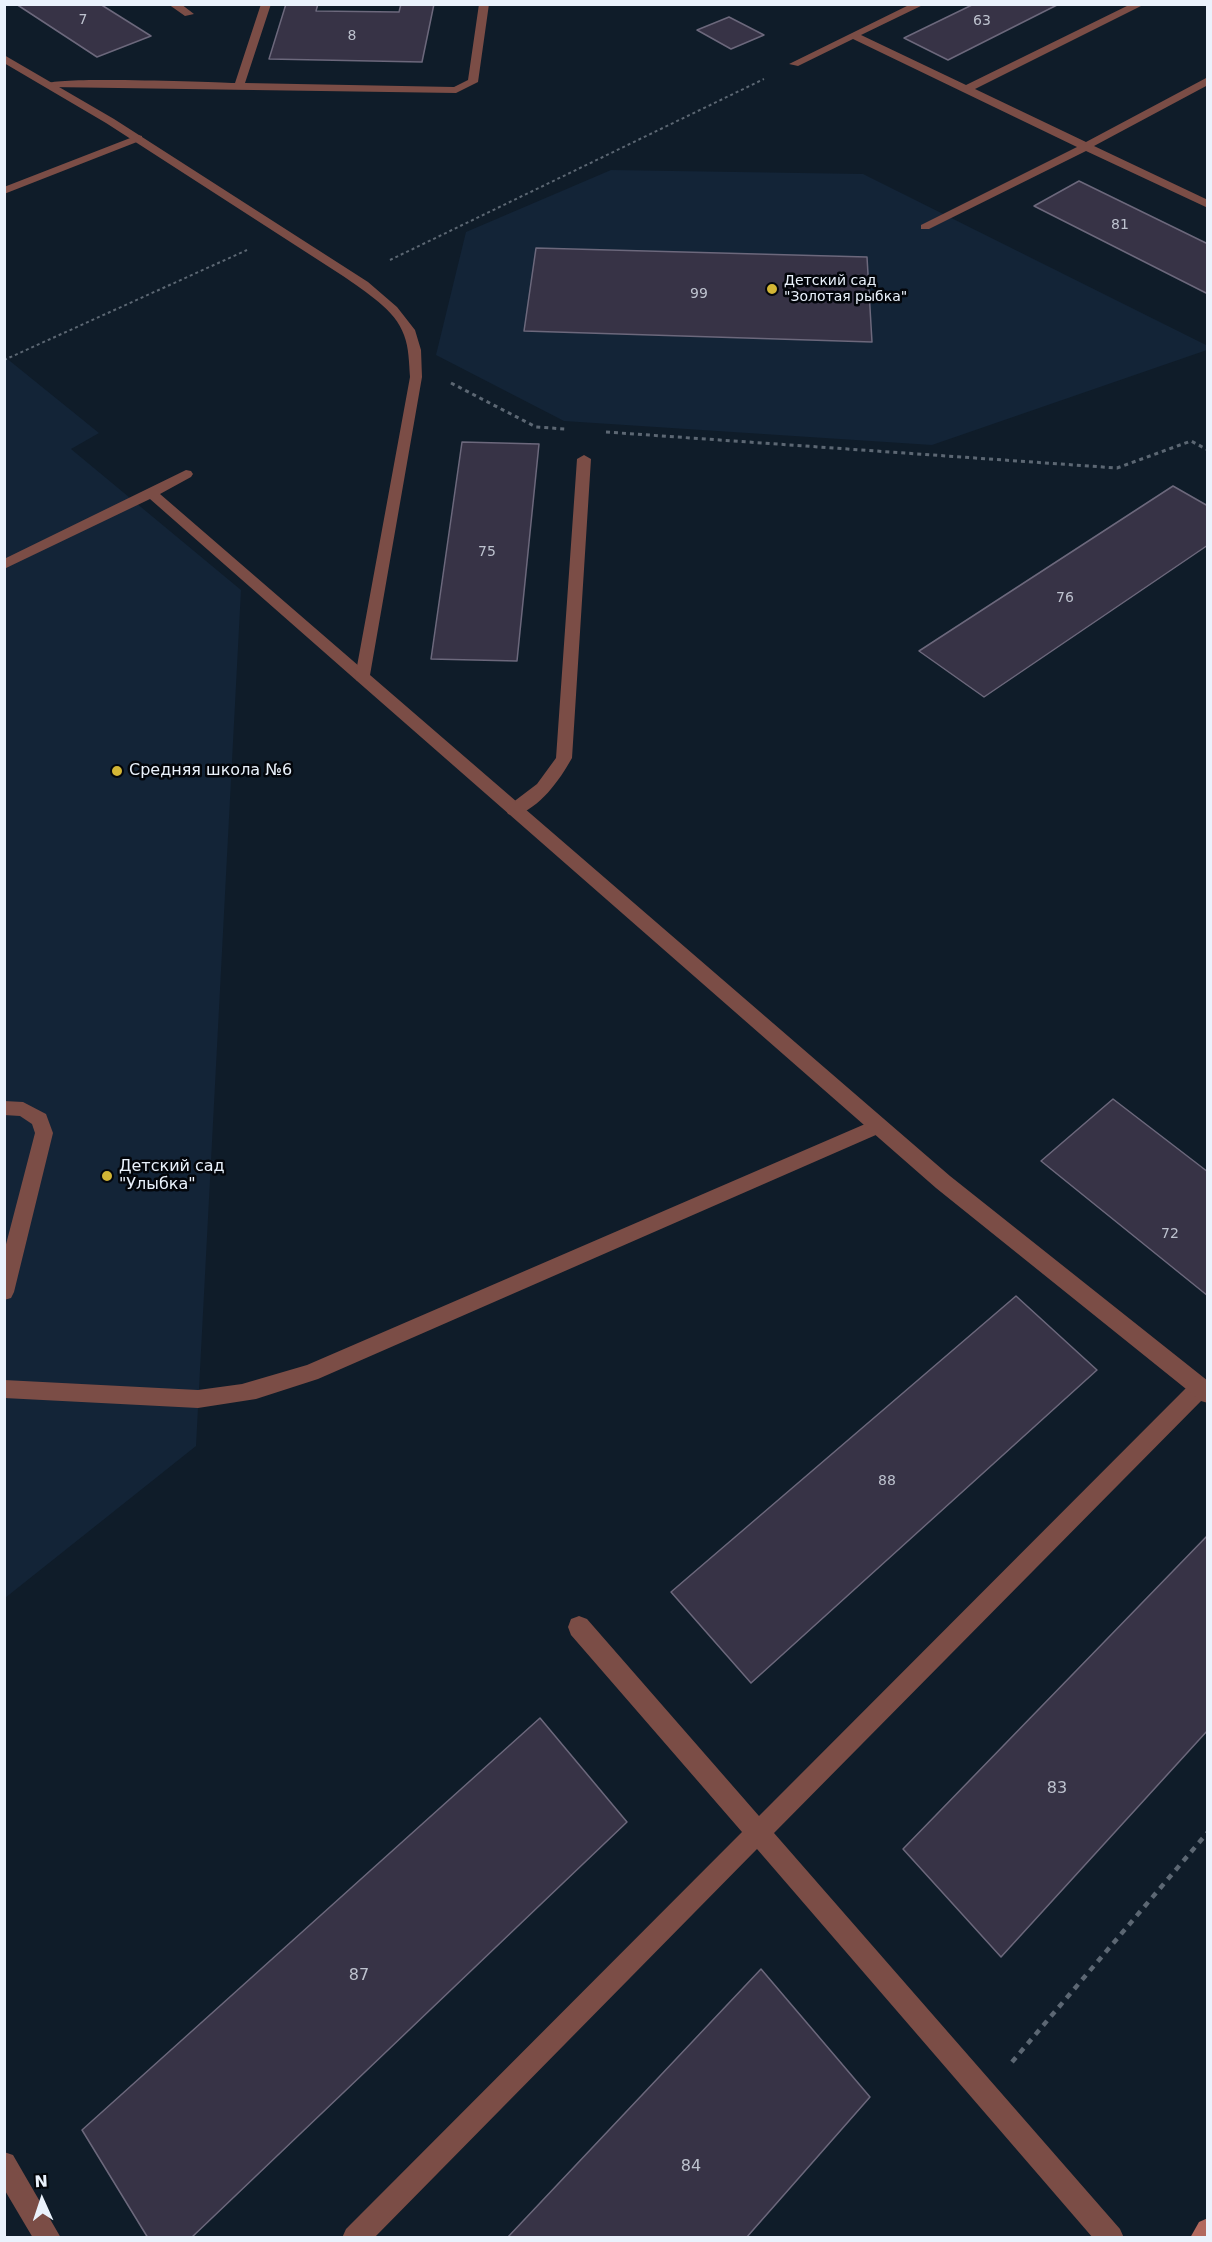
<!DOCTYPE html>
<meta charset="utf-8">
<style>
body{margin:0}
#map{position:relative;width:1212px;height:2242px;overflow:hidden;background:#0f1c29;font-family:"DejaVu Sans",sans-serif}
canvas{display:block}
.frame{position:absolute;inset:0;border:6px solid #eaf2fc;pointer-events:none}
.north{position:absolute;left:12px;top:2170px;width:60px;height:60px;-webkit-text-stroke:4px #03060b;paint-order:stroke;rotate:357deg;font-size:16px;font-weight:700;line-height:24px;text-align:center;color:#eaf2fc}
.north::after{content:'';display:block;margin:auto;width:21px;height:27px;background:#eaf2fc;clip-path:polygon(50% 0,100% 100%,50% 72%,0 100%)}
</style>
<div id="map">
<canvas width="1212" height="2242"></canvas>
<div class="frame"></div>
<div class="north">N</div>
</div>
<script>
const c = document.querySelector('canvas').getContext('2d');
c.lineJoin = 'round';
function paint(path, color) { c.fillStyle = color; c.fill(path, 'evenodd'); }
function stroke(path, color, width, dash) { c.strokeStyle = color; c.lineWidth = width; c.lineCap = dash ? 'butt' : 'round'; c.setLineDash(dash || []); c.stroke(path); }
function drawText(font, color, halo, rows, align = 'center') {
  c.font = font + ' "DejaVu Sans",sans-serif'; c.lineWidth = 5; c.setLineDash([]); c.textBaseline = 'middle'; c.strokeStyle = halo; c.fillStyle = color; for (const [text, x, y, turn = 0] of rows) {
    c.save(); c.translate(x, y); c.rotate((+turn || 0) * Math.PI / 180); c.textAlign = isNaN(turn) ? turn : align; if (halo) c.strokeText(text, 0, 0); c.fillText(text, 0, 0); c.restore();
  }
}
const built = new Path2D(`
 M611,170l252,4 345,172 -1,4 -275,95 -368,-24 -128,-66 30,-123z
 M5,357l94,76 -28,16 170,141 -45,856 -191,152z`);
const building = new Path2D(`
 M16,4h84l51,32 -54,21z
 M286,4h32l-2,7 83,1 2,-8h33l-12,58 -153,-3z
 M974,4h85l-111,56 -44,-22z
 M729,17l35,18 -33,14 -34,-19z
 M1079,181l129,63v50l-174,-88z
 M536,248l331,9 5,85 -348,-11z
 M462,442l77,2 -22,217 -86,-2z
 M1173,486l35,20v39l-224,152 -65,-46z
 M1113,1099l95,73v124l-167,-135z
 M1016,1296l81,74 -346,313 -80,-91z
 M1208,1535v195l-207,227 -98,-108z
 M540,1718l87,104 -436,416h-43l-66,-108z
 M761,1969l109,128 -124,141h-239z`);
const pathFar2 = new Path2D(`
 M390,260l374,-181
 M4,360l243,-110`);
const pathFar1 = new Path2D(`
 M451,383l85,44 29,2
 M606,432l511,36 74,-27 17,9`);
const path = new Path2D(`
 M1012,2062l196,-230`);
const lane = new Path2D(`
 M168,4h13l13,10 -9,2z
 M261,4h10l-26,79 209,4 14,-7 11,-76h10l-11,78 -22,11 -406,-6 -5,-3c10,-8 164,-2 190,-1z
 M911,4h14l-64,31 105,50 165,-81h14l-170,85 111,53 122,-65v8l-114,61 114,54v8l-122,-57 -157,78h-8v-4l156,-78 -224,-108 -55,27 -9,-2z
 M138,135l4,1v4l-138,54v-7z
 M584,455l7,4 -19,299c-13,23 -32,50 -58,58l-6,-2 -2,-4 2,-4 29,-22 19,-26 21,-299z
 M186,470l5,1 2,3 -2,3 -31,17 207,179 2,4 -2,4h-10l-207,-182 -146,70v-10z
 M4,1101l19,1 23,12 7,19 -39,159 -3,6 -7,2v-48l31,-119 -3,-9 -12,-8 -16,-1z
 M879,1118l6,3 3,5 -3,5 -567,248 -62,20 -58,9 -194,-10v-18l194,10 44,-6 65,-19z
 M1200,1379l7,2v14l-433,438 346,396 4,9h-31l-336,-389 -383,389h-32l4,-9 396,-397 -171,-197 -3,-8 3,-8 8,-3 8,3 172,197 434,-435z
 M4,2152l9,3 48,83h-28l-29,-49z`);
const street = new Path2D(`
 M4,55l110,64 254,163 29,25 18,23 6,20 1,27 -52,298 580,501 258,205v22l-7,-2 -265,-213 -579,-507 -2,-4 55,-300c-1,-14 -1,-29 -6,-42 -8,-25 -40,-44 -61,-59l-237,-153 -102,-60z`);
const secondary = new Path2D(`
 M1208,2218v20h-18l9,-16z`);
const markers = [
 [772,289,6,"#d3b635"],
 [117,771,6,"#d3b635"],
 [107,1176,6,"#d3b635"]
];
const numberNames = [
 ["7",83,20],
 ["63",982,21],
 ["8",352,36],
 ["81",1120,225],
 ["99",699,294],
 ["75",487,552],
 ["76",1065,598],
 ["72",1170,1234],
 ["88",887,1481]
];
const farPoinames = [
 ["Детский сад",784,281],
 ["\"Золотая рыбка\"",784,297]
];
const poiNames = [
 ["Средняя школа №6",129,771],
 ["Детский сад",119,1167],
 ["\"Улыбка\"",119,1185]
];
const nearNumbernames = [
 ["83",1057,1789],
 ["87",359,1976],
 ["84",691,2167]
];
paint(built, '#132437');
paint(building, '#373346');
stroke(building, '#6c687c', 1.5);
stroke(pathFar2, '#5c6773', 2, [3, 3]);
stroke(pathFar1, '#5c6773', 3, [4, 4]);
stroke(path, '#5c6773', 4.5, [6, 6]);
paint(lane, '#7b4d46');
paint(street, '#7b4d46');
paint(secondary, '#b2695e');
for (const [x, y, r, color] of markers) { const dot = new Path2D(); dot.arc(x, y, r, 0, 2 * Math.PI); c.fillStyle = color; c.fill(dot); stroke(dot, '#03060b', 2); }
drawText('14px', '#bdc2ce', null, numberNames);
drawText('14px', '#eaf2fc', '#03060b', farPoinames, 'left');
drawText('16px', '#eaf2fc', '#03060b', poiNames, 'left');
drawText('16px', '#bdc2ce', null, nearNumbernames);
</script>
